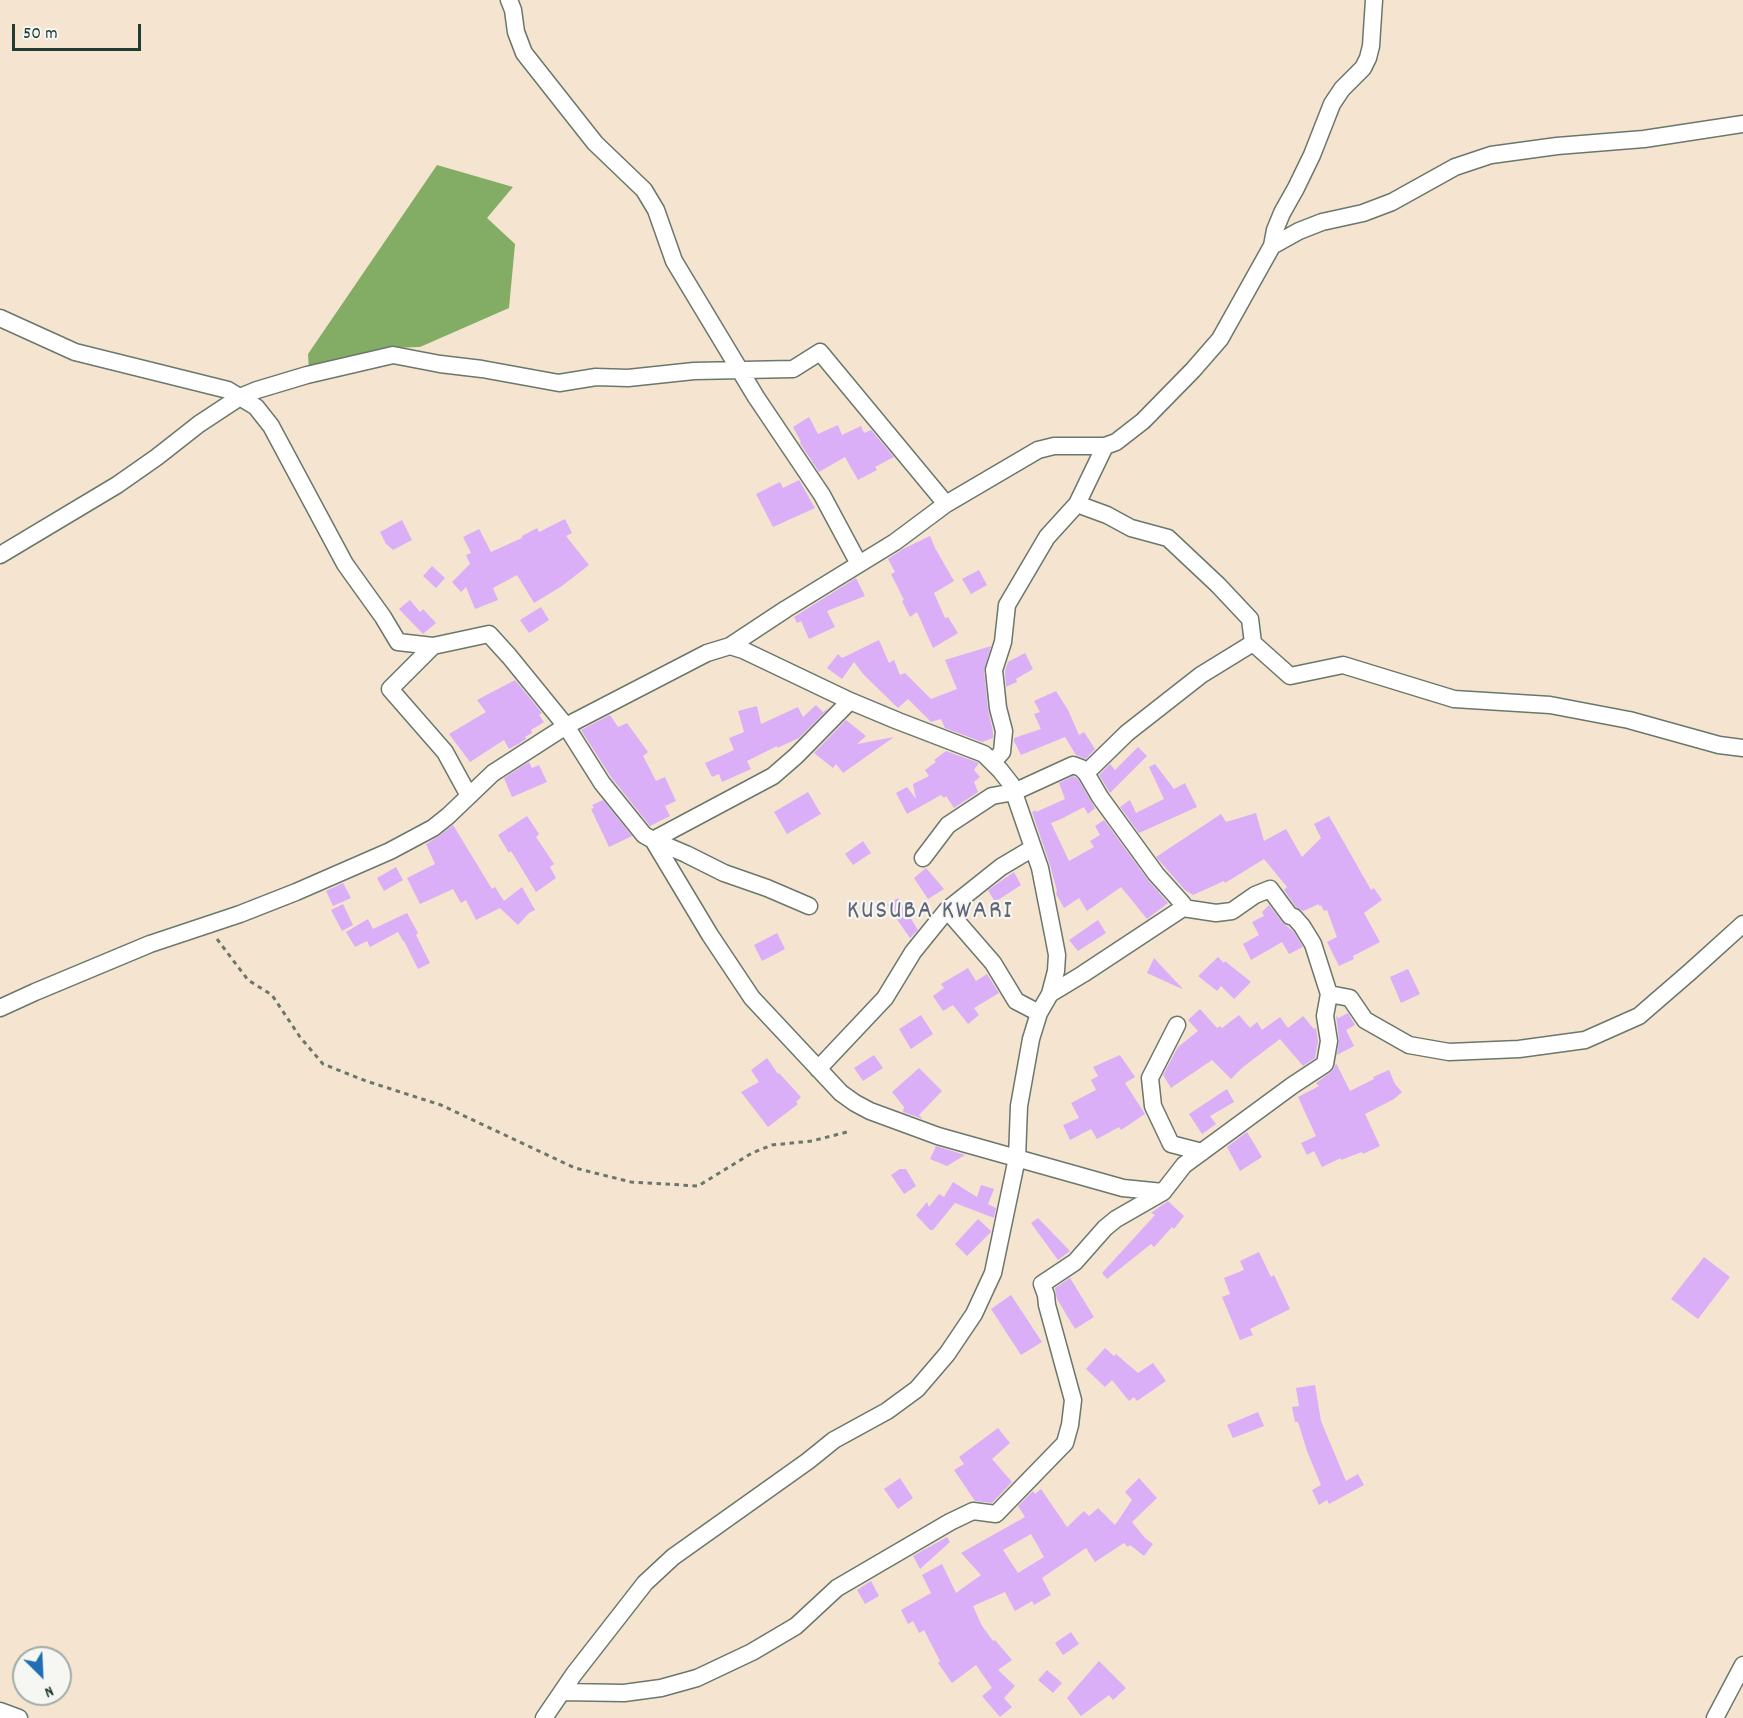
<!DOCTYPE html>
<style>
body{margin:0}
#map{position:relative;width:1743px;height:1718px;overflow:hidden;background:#f5e4d0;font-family:Dekko,sans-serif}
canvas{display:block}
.north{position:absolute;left:12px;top:1646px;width:60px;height:60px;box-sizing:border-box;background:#f6f6f2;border:2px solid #a0aca6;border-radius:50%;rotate:156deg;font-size:16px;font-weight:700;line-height:24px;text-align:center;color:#1f3d34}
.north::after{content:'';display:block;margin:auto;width:21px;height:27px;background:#1f6fb2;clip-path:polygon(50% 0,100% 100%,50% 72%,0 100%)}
.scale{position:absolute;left:12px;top:24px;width:129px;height:27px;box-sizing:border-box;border:3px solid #1f3d34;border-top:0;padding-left:8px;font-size:18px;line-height:21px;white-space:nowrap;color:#1f3d34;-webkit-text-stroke:4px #f6f6f2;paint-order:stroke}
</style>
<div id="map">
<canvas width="1743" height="1718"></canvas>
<div class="north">N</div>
<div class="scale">50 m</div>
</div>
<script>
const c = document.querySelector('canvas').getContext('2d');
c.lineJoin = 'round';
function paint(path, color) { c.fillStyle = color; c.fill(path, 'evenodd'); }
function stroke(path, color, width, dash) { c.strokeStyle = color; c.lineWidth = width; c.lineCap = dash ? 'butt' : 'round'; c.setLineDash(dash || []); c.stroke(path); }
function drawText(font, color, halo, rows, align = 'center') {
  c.font = font + ' Dekko,sans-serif'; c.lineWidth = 4.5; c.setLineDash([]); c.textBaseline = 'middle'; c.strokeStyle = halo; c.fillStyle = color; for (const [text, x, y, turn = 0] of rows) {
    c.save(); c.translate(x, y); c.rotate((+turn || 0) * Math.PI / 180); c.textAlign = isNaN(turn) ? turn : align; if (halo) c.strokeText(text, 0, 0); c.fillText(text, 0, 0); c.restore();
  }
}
const forest = new Path2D(`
 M437,165l76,22 -26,31 28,26 -6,64 -89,39 -31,1 -80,23 -1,-17z`);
const building = new Path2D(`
 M809,417l9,17 20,-9 4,10 19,-9 3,7 7,-3 23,27 -19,10 2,3 -19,10 -13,-23 -26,15 -19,-29 1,-1 -8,-15z
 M799,480l16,28 -42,19 -17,-33 24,-12 3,6z
 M565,519l7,14 -6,3 23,29 -27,21 -28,17 -17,-28 -24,13 5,12 -23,9 -9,-22 -5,5 -9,-10 18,-18 -4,-9 5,-2 -8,-16 16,-8 12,23 31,-14v-2l15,-8 2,4z
 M402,520l10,20 -19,10 -7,-6 -6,-12z
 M930,536l5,12 19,33 -20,12 11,25 3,-1 10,16 -25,15 -16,-36 -7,5 -8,-16 2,-1 -13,-26 4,-2 -7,-13 15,-10z
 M432,566l13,12 -9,10 -13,-12z
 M979,570l8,15 -16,9 -9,-15z
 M856,578l9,18 -38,15 8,16 -26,12 -8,-18 -4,2 -3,-6z
 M410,600l10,12 3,-3 13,14 -13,11 -24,-25z
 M541,607l8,13 -20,13 -9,-13z
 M879,640l10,23 5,-3 6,15 5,-2 26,26 26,-10 -12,-29 46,-14 -7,25 4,38 5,23v6l-11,4 -37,-14 -4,-9 -10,3 -23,-23 -10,9 -34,-33 -10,-13 -12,17 -15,-11 11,-14 4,4z
 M1025,653l8,16 -17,10 1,3 -11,5 -1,-16 3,-9z
 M515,680l27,33 -3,2 5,7 -13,8 1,3 -7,4 1,2 -6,4 -11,6 -5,-9 -34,22 -21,-28 37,-22 -9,-12z
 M1056,691l12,19 11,25 5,-3 11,17 -9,10 -10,-4 -11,-18 -44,18 -7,-14v-3l27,-9 -7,-15 6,-2 -6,-11z
 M816,705l7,7 7,-5 -31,31 -22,10v-2l-30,15 4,8 -29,13 -3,-8 -7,3 -7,-14 29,-13 -5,-12 15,-6 -6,-21 19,-5 4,18 37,-17 5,10z
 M610,715l8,12 9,-4 21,29 -5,4 13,25 9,-4 11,24 -11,5 5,10 -20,10 -39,-49 -30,-47z
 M846,720l20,16 -9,8 37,-7 -51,36 -7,-9 -3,4 -19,-15z
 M1138,747l9,9 -37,37 -11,-18 11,-11 5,6z
 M946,751l33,12 -5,7 6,7 -6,5 4,10 -24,16 -8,-12 -2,2 -3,-3 -34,19 -11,-21 11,-6 9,12 -3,-15 16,-8 -4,-6 11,-8 -2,-2z
 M529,762l3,6 7,-3 8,17 -35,15 -8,-19z
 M1155,764l19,25 11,-6 12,24 -58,26 -19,-26 10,-7 6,13 28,-14 -15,-32z
 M1073,776l5,3 17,29 -7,6 -4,-7 -23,12 -10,4 18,38 25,-14 -4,-6 10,-6 -5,-9 9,-6 44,60 20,23 -21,16 -26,-32 -34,24 -8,-13 -15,10 -8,-14 1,-3 -7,-26 -18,-53 4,-2v2l29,-13 -6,-16z
 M808,792l13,22 -34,20 -13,-22z
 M603,800l29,36 -23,11 -18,-38 3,-1 -2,-3z
 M1256,813l8,28 22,-12 16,28 19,-19 -7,-14 15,-8 42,74 3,-2 8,12 -18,13 16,29 -27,14 1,3 -15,7 -12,-24 10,-5 -10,-27 -3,1 -3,-6 -2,1v-2l-16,7 -7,-4 -12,-17 3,-3 -23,-28 -39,24 -1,-2 -31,14 -8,-5 -29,-33 65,-43 5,8z
 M527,816l12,18 -3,3 18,27 -4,3 6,11 -20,14 -25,-41 -2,2 -11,-18z
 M453,825l39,64 3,-2 9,14 18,-14 13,23 -6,3 -11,12 -18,-17 -24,12 -10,-20 -5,3 -8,-14 -33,15 -13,-26 28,-14 -9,-20 13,-8z
 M863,841l8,12 -18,12 -8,-11z
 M396,867l7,13 -19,11 -7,-13z
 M926,868l18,21 -16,10 -14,-21z
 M1014,872l7,13 -26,17 -7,-12z
 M343,883l8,15 -18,8 -7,-15z
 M898,898l20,32 -8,8 -23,-33z
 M343,904l10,21 -11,6 -11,-21z
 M1269,905l13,17 12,10 9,15 -14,7 -7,-12 -31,18 -8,-16 16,-9 -7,-13 12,-6 -2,-4z
 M407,913l11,20 -2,2 14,28 -12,6 -14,-28h-1l-5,-9 -28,15 -3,-6 -12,6 -9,-15 22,-13 5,10z
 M1098,920l8,13 -28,18 -9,-11z
 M777,933l8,16 -23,12 -8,-16z
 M1218,957l6,6 1,-2 26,21 -17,17 -13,-13 -4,5 -19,-15z
 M1154,958l28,30v1l-35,-16z
 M968,968l8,13 11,-7 12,19 -25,15 5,7 -11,9 -15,-19 -10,6 -10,-15 11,-8 -3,-4z
 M1408,969l12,25 -19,9 -11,-26z
 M1200,1009l17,19 3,-2 2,2 17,-13 11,13 7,-6 5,8 18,-13 8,11 15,-12 11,13 2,-1 2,13 -3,17 -12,8 -23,-27 -37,28 -12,12 -19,-19 -41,28 -8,-13 15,-28 20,-16 -10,-11z
 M1348,1013l7,12 -9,5 8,16 -17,9 2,-15 -3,-25 2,3z
 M921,1015l12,19 -22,15 -12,-20z
 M874,1055l9,13 -20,13 -9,-13z
 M1120,1055l15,22 -10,6 20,31 -24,16 -2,-3 -22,12 -6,-10 -21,11 -7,-15 16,-7 -8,-15 25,-13 -5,-10 7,-4 -5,-9z
 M767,1058l11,16 1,-1 22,24 -5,5 2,2 -30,23 -27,-35 18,-10 -8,-12z
 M1336,1063l14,28 24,-12 -1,-2 16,-7 6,14 7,8 -8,7 -29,15 15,32 -17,8 -1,-2 -21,8v-2l-19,9 -8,-16 -7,4 -6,-12 15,-7 -18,-39 21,-11 -3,-3 15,-11 3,-3z
 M919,1068l23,23 -23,24 4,4 -20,-7 1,-5 -12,-15z
 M1227,1089l7,13 -24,14 6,8 -14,10 -13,-20z
 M1247,1132l15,25 -22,14 -13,-24z
 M936,1146l29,9 -18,11 -17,-7z
 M900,1169h6l10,17 -12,8 -13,-19z
 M953,1182l24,15 4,-12 13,4 -6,15 8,4 -2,10 -39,-15 -22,27h-3l-14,-15 11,-13 2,5 10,-13 5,3z
 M1168,1201l16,15 -10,13 -2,-2 -18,20 -3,-3 -44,35 -5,-6 53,-58 -4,-2z
 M1038,1218l32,33 -12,9 -27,-37z
 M978,1219l13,12v1l-24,24 -12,-12z
 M1259,1252l12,25 3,-2 16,34 -40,20 3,6 -13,5 -18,-43 8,-3 -6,-16 20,-8 -4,-9z
 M1704,1257l26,20 -32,42 -27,-20z
 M1070,1278l24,39 -19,12 -18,-30 -2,-11z
 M1011,1295l31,47 -21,13 -30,-46z
 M1105,1348l9,8 2,-2 22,19 15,-10 13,18 -29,20 -3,-4 -5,4 -17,-21 -7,7 -19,-18z
 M1315,1385l6,36 25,60 12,-7 6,11 -35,19 -2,-4 -8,5 -7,-15 9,-5 -14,-34 -9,-29h-3l-3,-15 7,-1 -3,-18z
 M1258,1412l6,14 -31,12 -6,-13z
 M998,1428l12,15 -18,16 20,23 -20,21 -17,-2 -21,-31 10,-6 -5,-7z
 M900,1478l13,20 -15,11 -14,-20z
 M1139,1478l18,20 -25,24 13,16 8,6 -9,12 -14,-11 -2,2 -4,-4 -29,19 -9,-14 -44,30 9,17 -17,10 -2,-4 -17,10 -10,-19 -32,14 9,20 11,15 2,-1 17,20 -14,10 17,16 -11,12 8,9 -12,10 -18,-21 10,-8 -16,-23 -24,18 -14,-20 2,-2 -16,-31 -5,3 -6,-12 -5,3 -7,-14 30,-17 -9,-18 20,-11 14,29 25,-18 -20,-22 64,-36 -7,-11 15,-15 2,3 6,-5 26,38 17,-16 5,5 9,-8 17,17 17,-25 -7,-8zM1031,1534l13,23 -26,16 -15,-23z
 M947,1537l3,5 -30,27 -7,-13z
 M871,1581l8,15 -14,8 -8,-14z
 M1071,1632l8,12 -16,11 -8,-12z
 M1099,1661l27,27 -13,12 -4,-5 -28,21 -14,-18z
 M1047,1670l15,13 -9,10 -15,-13z`);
const path = new Path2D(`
 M217,939l31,41 24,15 28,42 23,27 43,17 75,24 134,63 56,14 67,4 54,-33 20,-8 40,-4 39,-10`);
const minor = new Path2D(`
 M509,0l4,10 3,22 8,21 71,90 49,47 12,20 18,51 82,136 66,98 37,69
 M1272,246l27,-15 23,-9 41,-9 29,-11 63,-35 36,-12 66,-9 87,-7 99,-15
 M0,318l75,34 153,38 28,17 15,19 74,138 38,53 15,25 35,4
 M1105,446l-28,58 30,11 24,13 37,10 50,47 32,34 3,24
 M0,555l117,-70 40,-28 42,-33 41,-27 17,-7 50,-15 86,-20 47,9 42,5 77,14 37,-6 32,1 66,-7 99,-2 27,-17 126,152
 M993,762l9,-10 2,-21 -6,-23 -4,-38 9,-28 4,-37 40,-68 30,-33
 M1086,773l41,-40 74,-58 52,-32 37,33 53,-11 111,34 96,6 79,15 90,25 24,3
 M469,796l-24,-44 -55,-63 43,-43 56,-12 20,22 57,70 36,57 42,52 9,5 57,95 42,63 89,95 14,10 15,8 68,25 185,52 40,4
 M923,858l25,-33 44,-29 22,-4 59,-27 8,3 5,5 14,24 56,77 27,30v4
 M809,906l-42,-18 -43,-15 -38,-19 -33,-14 120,-64 23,-20 54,-55
 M947,910l46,53 23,38 23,12
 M1329,994l21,4 15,22 44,25 40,7 70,-3 66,-9 54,-24 52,-45 52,-47
 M0,1008l35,-16 115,-48 90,-30 56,-22 94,-41 43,-23 15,-12 45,-43 73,-47 141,-73 23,-7 56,-37 109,-67 51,-38 92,-54 16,-4h51l11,-4 27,-21 50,-51 27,-31 52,-93 3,-16 7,-17 14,-25 16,-33 20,-51 10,-15 21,-21 5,-10 3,-12 3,-46
 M1177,1025l-27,53 3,28 18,38 31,8
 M818,1069l67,-71 28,-46 34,-42 54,-43 32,-19
 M562,1692l62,1 37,-5 36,-10 55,-26 44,-26 41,-38 113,-66 23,-11 23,3 69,-71 5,-18 3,-25 -26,-95 -1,-10 -4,-11 33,-22 30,-34 11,-9 47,-27 21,-27 109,-80 32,-21 4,-23 -4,-25 4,-22 -16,-50 -11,-18 -8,-9 -4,-1 -20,-27 -15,6 -23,16 -16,2 -33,-5 -100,66 -33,20
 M0,1711l19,7
 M544,1718l30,-44 71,-91 28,-26 135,-96 26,-21 53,-29 30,-22 30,-35 27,-40 19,-41 24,-115 2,-52 12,-67 8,-26 11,-19 6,-23 1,-16 -3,-16 -14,-71 -29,-84 -11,-14 -16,-16 -86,-33 -48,-20 -107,-51 -13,-4
 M1715,1718l28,-53`);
const quarterNames = [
 ["KUSUBA KWARI",930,913]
];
paint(forest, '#83ac64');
paint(building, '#daaff7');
stroke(minor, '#6a776b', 19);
stroke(path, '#6a776b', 3, [4.5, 4.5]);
stroke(minor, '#fff', 16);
c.letterSpacing = '1.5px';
drawText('27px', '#606578', '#f6f6f2', quarterNames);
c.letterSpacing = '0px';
</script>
